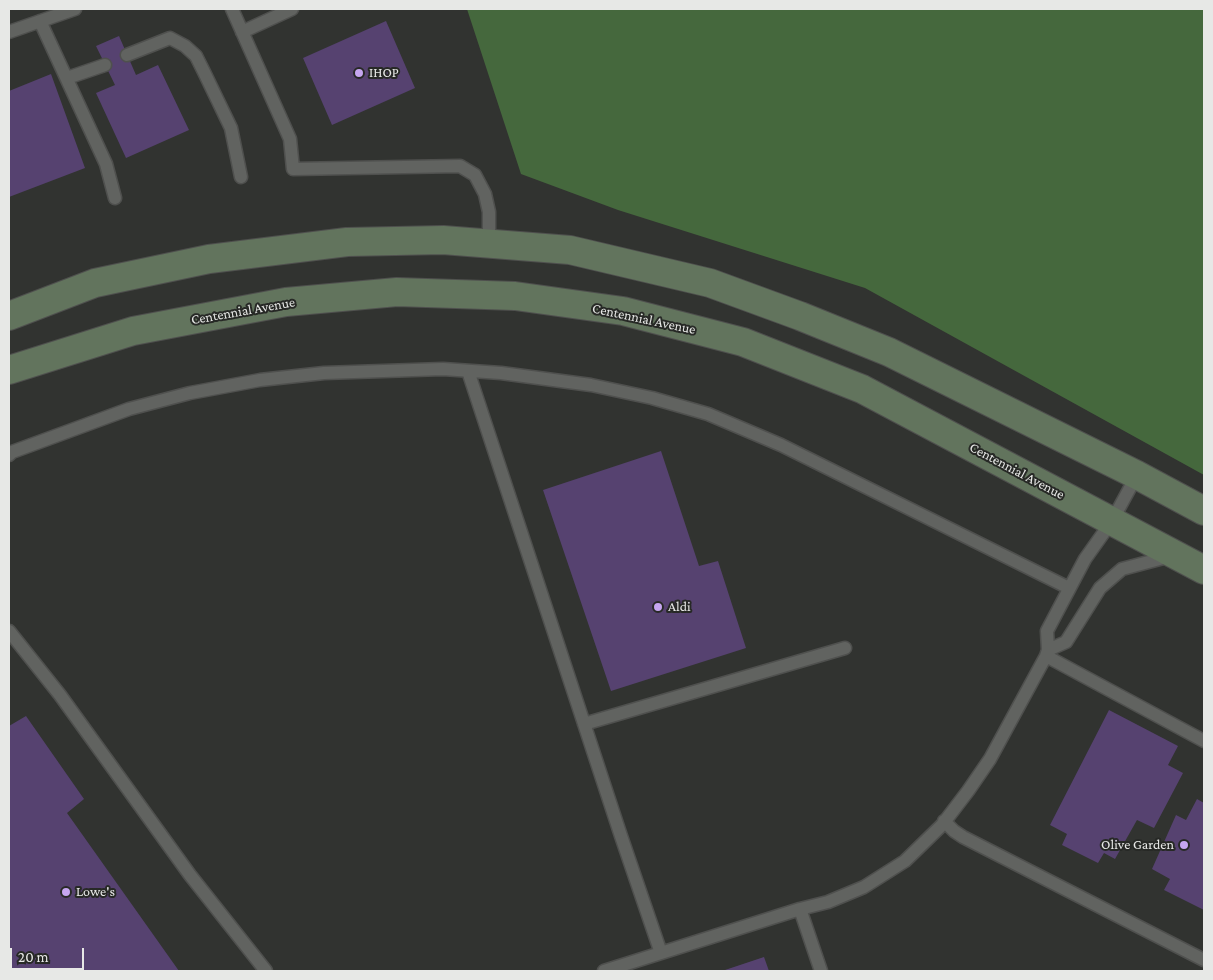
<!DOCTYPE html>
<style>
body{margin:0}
#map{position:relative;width:1213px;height:980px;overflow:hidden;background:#313330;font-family:"Crimson Pro",serif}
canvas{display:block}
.frame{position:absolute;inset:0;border:10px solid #e7e8e6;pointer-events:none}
.scale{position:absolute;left:10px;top:948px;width:74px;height:22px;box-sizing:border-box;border:2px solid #e7e8e6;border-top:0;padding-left:6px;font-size:15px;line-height:18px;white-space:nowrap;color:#e7e8e6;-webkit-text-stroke:4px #272926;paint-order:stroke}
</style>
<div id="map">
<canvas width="1213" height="980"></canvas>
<div class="frame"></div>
<div class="scale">20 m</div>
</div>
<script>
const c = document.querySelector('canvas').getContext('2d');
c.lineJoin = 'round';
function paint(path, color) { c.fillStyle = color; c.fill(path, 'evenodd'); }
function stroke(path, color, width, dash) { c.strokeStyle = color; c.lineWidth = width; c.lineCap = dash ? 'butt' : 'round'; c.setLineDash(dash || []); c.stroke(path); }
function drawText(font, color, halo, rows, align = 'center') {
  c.font = font + ' "Crimson Pro",serif'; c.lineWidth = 4; c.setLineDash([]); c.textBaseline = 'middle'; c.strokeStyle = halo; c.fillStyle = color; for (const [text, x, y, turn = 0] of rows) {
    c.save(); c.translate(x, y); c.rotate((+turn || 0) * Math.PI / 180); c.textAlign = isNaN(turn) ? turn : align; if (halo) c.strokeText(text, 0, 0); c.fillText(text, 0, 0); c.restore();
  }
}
const forest = new Path2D(`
 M467,9h737v466l-339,-187 -247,-78 -97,-36z`);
const building = new Path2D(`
 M386,21l29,67 -83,37 -29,-67z
 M119,36l17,39 22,-10 31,65 -63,28 -30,-65 19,-8 -19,-39z
 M51,74l34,94 -76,29v-106z
 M661,451l38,115 19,-5 28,87 -135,43 -68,-201z
 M1109,710l69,36 -10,19 15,8 -29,55 -17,-8 -22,39 -11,-6 -6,10 -36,-18 5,-11 -17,-9z
 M26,716l58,83 -17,14 112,158h-170v-245z
 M1197,799l7,4v107l-40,-20 6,-11 -18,-10 24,-54 10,5z
 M764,957l5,14h-47z`);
const lane = new Path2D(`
 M232,9l58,130 3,30 167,-3 15,9 10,19 4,18v32
 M40,21l66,143 9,34
 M9,32l66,-23
 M242,32l50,-23
 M127,55l43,-17 15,8 11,10 8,16 27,56 10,49
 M67,78l38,-13
 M468,371l153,465 40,117
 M9,455l3,-3 117,-43 61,-16 70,-13 64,-7 119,-4 58,4 90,12 61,13 56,16 73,31 288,143
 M9,631l51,64 130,180 76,96
 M1048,650l18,-8 34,-54 22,-19 49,-13
 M1046,656l158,85
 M584,724l261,-76
 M944,821l10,10 9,6 241,123
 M800,909l21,62
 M604,971l196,-62 28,-7 36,-15 41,-26 37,-36 26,-34 22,-32 56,-103 2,-6 -1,-19 38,-72 27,-38 25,-46`);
const secondary = new Path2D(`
 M9,316l86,-33 114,-24 138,-17 96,-2 127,10 140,33 90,33 89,36 248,123 67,36
 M9,370l124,-39 153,-29 111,-10 118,4 108,15 120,31 119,47 342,181`);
const markers = [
 [359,73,5,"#c6a6f0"],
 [658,607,5,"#c6a6f0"],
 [1184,845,5,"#c6a6f0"],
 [66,892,5,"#c6a6f0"]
];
const poiNames = [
 ["IHOP",369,73],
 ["Aldi",668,607],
 ["Olive Garden",1174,845,"right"],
 ["Lowe's",76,892]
];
const streetNames = [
 ["Centennial Avenue",243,311,-10],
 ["Centennial Avenue",644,319,12],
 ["Centennial Avenue",1017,471,28]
];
paint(forest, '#45683d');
paint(building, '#564270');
stroke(lane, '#4f504e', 15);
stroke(secondary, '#4f504e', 30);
stroke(lane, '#616360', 12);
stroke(secondary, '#62745d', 28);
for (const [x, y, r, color] of markers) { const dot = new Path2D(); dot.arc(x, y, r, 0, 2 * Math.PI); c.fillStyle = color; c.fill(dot); stroke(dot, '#272926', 2); }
drawText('14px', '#e7e8e6', '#272926', poiNames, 'left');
drawText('14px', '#e7e8e6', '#272926', streetNames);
</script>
